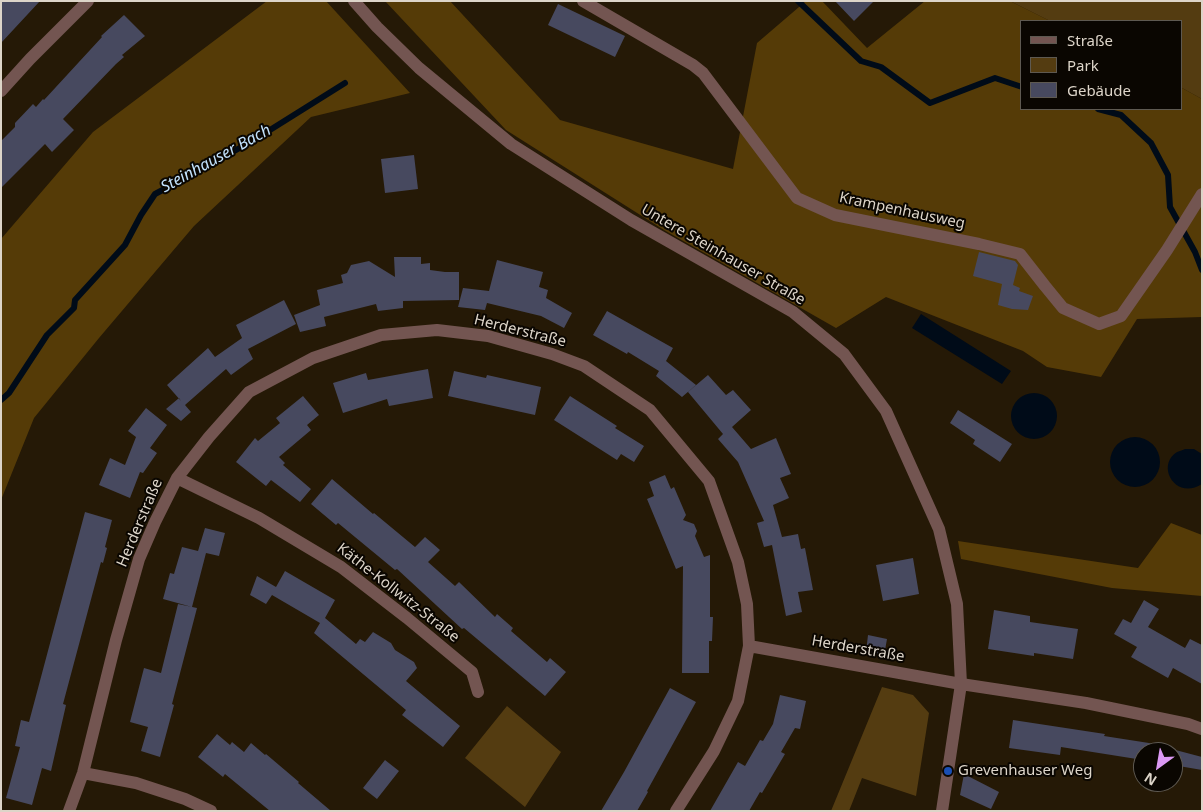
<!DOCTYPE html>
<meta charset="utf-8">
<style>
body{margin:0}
#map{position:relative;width:1203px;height:812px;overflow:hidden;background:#251906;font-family:"Noto Sans",sans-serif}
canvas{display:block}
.frame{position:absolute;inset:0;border:2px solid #ddd5c9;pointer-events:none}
.legend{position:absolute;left:1020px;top:20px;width:162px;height:90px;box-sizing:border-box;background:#0a0601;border:1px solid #5e5951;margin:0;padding:6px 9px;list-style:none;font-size:15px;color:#ddd5c9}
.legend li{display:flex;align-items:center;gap:10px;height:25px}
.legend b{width:25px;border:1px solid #5e5951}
.north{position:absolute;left:1133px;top:742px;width:50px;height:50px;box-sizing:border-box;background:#0a0601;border:1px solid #5e5951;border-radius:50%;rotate:212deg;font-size:14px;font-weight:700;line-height:20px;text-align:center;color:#ddd5c9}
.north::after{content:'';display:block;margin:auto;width:18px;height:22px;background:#dc99f4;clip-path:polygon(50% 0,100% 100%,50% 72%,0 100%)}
</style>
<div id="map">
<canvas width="1203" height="812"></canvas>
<div class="frame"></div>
<ul class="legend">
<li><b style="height:6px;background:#735551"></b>Straße</li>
<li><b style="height:14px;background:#543c11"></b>Park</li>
<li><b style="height:14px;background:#47495f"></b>Gebäude</li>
</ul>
<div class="north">N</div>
</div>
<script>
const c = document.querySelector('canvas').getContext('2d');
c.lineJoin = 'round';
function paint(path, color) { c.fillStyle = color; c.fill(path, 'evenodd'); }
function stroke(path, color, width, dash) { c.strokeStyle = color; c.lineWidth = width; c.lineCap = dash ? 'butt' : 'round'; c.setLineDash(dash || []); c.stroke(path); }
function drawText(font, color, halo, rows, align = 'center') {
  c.font = font + ' "Noto Sans",sans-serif'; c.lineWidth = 4; c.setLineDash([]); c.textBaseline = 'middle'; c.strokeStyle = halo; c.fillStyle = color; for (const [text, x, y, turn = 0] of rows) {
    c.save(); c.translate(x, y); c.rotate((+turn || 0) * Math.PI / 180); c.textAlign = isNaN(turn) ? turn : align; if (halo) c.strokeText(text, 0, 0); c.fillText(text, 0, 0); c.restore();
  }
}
const green = new Path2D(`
 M1013,1h189v98l-20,-11v-67h-132l-38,-19z
 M882,687l31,8 16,18 -13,83 -54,-18 -13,33h-18z
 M507,706l54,46 -36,55 -60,-49z`);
const forest = new Path2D(`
 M267,1h59l84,92 -99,24 -117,109 -95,112 -65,80 -33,82v-261l92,-107z
 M385,1h65l110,119 173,49 24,-126 49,-42h16l45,47 58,-47h87v1l38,19h-28v88h160v-21l20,11v218l-65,2 -36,58 -54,-10 -24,-16 -137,-54 -50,31 -172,-98 -158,-100z
 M1171,523l31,12v61l-90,-8 -151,-29 -3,-18 180,27z`);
const water = new Path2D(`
 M921,314l90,57 -9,13 -90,-56z
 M1011 416a23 23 0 1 1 46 0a23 23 0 1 1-46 0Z
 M1110 462a25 25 0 1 1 50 0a25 25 0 1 1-50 0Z
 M1185,449h9l8,5v30c-26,17 -47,-18 -25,-32 3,-1 6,-2 8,-3z`);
const stream = new Path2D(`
 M798,1l63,60 20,6 49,36 65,-25 27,9
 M1098,109l23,6 30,28 17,32 2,32 25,45 7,18
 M1,400l8,-7 38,-58 27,-27 1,-8 50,-55 16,-30 14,-21 36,-19 63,-35 91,-57`);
const building = new Path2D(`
 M1,1h39l-39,42z
 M835,1h39l-20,20z
 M558,4l67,32 -10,21 -67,-32z
 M124,15l21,21 -23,19 2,2 -8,7 -53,55 11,11 -22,22 -7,-8 -44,44v-47l14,-14v-4l18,-19 3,3 7,-8 1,1 58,-63 -1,-1z
 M414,155l4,34 -33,4 -4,-34z
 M979,252l36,9 3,4 -5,20 7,3 -1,3 14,5 -5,14 -16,-1 -14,-4 4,-21 -29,-8z
 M394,257h27v7l9,-1v7l15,2h14v28l-56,1v7l-25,3 -2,-7 -52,13 2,9 -26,6 -6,-17 26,-10 -3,-15 26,-7 -2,-8 6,-2 4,-8 18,-4 26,16z
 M497,260l46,12 -4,15 9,3 -2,8 26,15 -8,15 -23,-12 -54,-13 -2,7 -27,-3 5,-19 26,3z
 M284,300l12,24 -48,25 5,10 -22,16 -5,-6 -41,36 6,7 -10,9 -15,-12 13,-11 2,3 -14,-16 41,-37 7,9 27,-19 -6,-13z
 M607,311l66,37 -7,13 30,24 -14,12 -26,-21 3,-5 -31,-19 -1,2 -34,-19z
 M428,369l5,29 -44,8 -2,-7 -44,14 -10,-30 33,-10 2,7z
 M454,371l32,7 1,-3 54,12 -6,28 -87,-19z
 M708,375l18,20 7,-5 18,20 -19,17 19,22 25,-11 15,36 -11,4 9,20 -16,7 9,32 16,-3 3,15 4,-1 8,42 -15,2 4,20 -16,4 -14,-71 -8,2 -7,-24 7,-2 -26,-59 -20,-23 5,-5 -35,-42z
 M303,396l16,19 -12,10 4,5 -32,27 6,6 -2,2 28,24 -11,13 -29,-22 -5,6 -30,-24 19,-24 3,3 22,-18 -4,-5z
 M570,396l47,30 -2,2 29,18 -10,16 -13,-8 -4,6 -63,-40z
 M146,408l21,17 -17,23 7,5 -14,20 -3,-1 -10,26 -31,-13 11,-27 15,7 11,-28 -8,-6z
 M958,410l54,34 -12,18 -27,-18 2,-4 -25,-17z
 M665,475l6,14 3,-2 12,28 -3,5 11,4 3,7 -2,5 9,21 6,-2v62h3l-1,24h-3v32h-27l1,-107 -7,3 -29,-70 7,-3 -5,-14z
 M332,479l41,35 1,-1 41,34 10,-10 15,13 -12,12 27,24 4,-4 36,35 2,-3 16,14 -2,3 36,31 3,-4 16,14 -21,24 -81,-68 -2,1 -65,-60 -2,1 -57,-47 -2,2 -25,-21z
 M85,512l27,8 -7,27 2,1 -4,15 -2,-1 -38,142 3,1 -15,66 -9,-3 -10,37 -26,-7 14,-51 -5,-1 6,-26 8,2z
 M205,528l20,5 -6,23 -13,-3 -14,54 -29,-8 7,-26 4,1 8,-27 16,4z
 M913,558l6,36 -36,7 -7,-36z
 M285,571l50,29 -10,18 31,26 4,-5 5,3 8,-10 18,11 4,7 19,12 3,6 -11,13 54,45 -17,21 -41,-32 4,-5 -92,-77 6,-10 -48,-28 -6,9 -16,-9 7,-19 19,11z
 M1144,600l15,9 -11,18 37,21 5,-9 12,6v39l-29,-16 -5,10 -37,-21 6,-10 -23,-13 9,-15 8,4z
 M178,604l19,4 -25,96 2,1 -14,52 -19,-6 7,-24 -18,-5 14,-54 17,5z
 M994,610l36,6v6l48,7 -5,30 -39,-6v3l-46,-7z
 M868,635l19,4 -3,17 -18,-4z
 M670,688l26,14 -49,89 1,1 -11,19h-36l23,-39z
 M780,695l26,6 -6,28 -5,-1 -14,24 4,2 -23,39 -2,-1 -11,19h-39l28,-49 7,4 15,-26 3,1 10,-17z
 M1013,720l92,14 -1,2 45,7 53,14v13l-29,-5v-13h-30v8l-82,-13 -1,8 -51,-7z
 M217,734l13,11 2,-3 12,10 7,-9 14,12 1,-1 33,28 -1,1 33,28h-61l-45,-37 -2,3 -25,-20z
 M385,760l14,11 -22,28 -14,-11z
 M964,774l35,18 -8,17 -31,-14z`);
const minor = new Path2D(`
 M354,1l23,26 42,41 92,76 120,76 162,92 51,42 42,57 53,118 18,75 4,80 -19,127
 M583,1l110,64 10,8 94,125 38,17 144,29 41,10 25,32 18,22 36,16 22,-8 46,-66 35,-56
 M1,91l29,-32 58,-58
 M177,478l82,40 82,49 66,51 65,54 6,20
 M749,646l212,38 125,19 102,21 14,5
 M83,773l53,10 49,16 26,12
 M69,811l14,-38 33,-133 23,-81 16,-37 22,-44 32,-41 40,-45 64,-34 68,-23 56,-5 51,6 64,18 32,12 66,44 59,71 29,81 9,42 2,42 -11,55 -24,50 -38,60`);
const markers = [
 [948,771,5,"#1a4fb4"]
];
const streetNames = [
 ["Krampenhausweg",902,211,12],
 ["Untere Steinhauser Straße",723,255,30],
 ["Herderstraße",520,331,14],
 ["Herderstraße",140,523,-67],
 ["Käthe-Kollwitz-Straße",398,593,38],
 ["Herderstraße",858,649,10]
];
const poiNames = [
 ["Grevenhauser Weg",958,771]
];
const waterNames = [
 ["Steinhauser Bach",216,159,-29]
];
paint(green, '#543c11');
paint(forest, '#553b07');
paint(water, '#000b18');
stroke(stream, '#000b18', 6);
paint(building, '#47495f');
stroke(minor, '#735551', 12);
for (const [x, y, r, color] of markers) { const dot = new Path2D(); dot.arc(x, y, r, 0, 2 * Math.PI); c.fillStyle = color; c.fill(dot); stroke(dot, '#0a0601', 2); }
drawText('15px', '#ddd5c9', '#0a0601', streetNames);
drawText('15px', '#ddd5c9', '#0a0601', poiNames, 'left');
drawText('italic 16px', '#c2e1fb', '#0a0601', waterNames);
</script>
